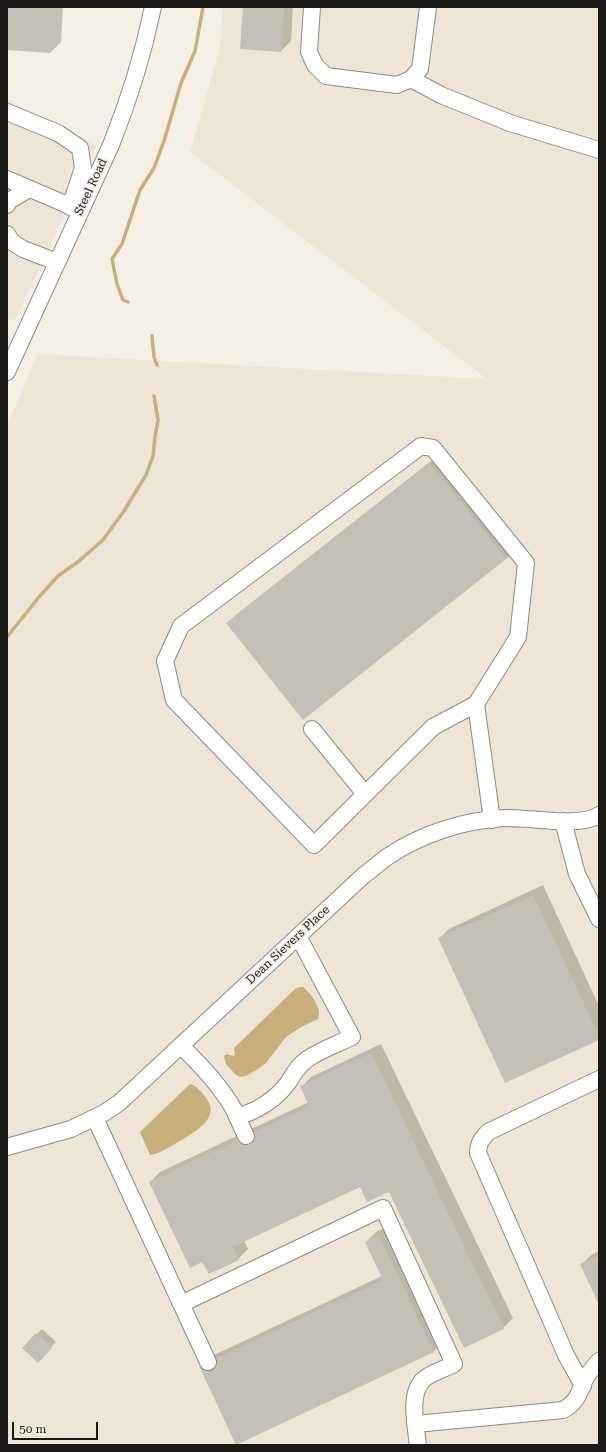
<!DOCTYPE html>
<style>
body{margin:0}
#map{position:relative;width:606px;height:1452px;overflow:hidden;background:#f5f0e7;font-family:"Roboto Serif",serif}
canvas{display:block}
.frame{position:absolute;inset:0;border:8px solid #1b1916;pointer-events:none}
.scale{position:absolute;left:12px;top:1422px;width:86px;height:18px;box-sizing:border-box;border:2px solid #1b1916;border-top:0;padding-left:5px;font-size:12px;line-height:14px;white-space:nowrap;color:#1b1916;-webkit-text-stroke:3px #f5f0e7;paint-order:stroke}
</style>
<div id="map">
<canvas width="606" height="1452"></canvas>
<div class="frame"></div>
<div class="scale">50 m</div>
</div>
<script>
const c = document.querySelector('canvas').getContext('2d');
c.lineJoin = 'round';
function paint(path, color) { c.fillStyle = color; c.fill(path, 'evenodd'); }
function stroke(path, color, width, dash) { c.strokeStyle = color; c.lineWidth = width; c.lineCap = dash ? 'butt' : 'round'; c.setLineDash(dash || []); c.stroke(path); }
function drawText(font, color, halo, rows, align = 'center') {
  c.font = font + ' "Roboto Serif",serif'; c.lineWidth = 3.5; c.setLineDash([]); c.textBaseline = 'middle'; c.strokeStyle = halo; c.fillStyle = color; for (const [text, x, y, turn = 0] of rows) {
    c.save(); c.translate(x, y); c.rotate((+turn || 0) * Math.PI / 180); c.textAlign = isNaN(turn) ? turn : align; if (halo) c.strokeText(text, 0, 0); c.fillText(text, 0, 0); c.restore();
  }
}
const built = new Path2D(`
 M223,7h376v1438h-592v-1020l31,-71 449,25 -297,-227 30,-105z
 M7,99l89,47 -81,175 -8,-3z`);
const water = new Path2D(`
 M300,987h3c8,6 20,23 15,32l-17,8 -15,10 -20,26 -8,6 -12,7 -6,1 -4,-2 -10,-11 -2,-8 2,-2 8,2 1,-2 -1,-6 2,-2 59,-57z
 M190,1084c5,1 11,7 14,11 20,23 -10,37 -26,47 -9,5 -18,12 -28,13l-10,-23z`);
const shadow = new Path2D(`
 M7,7h56l-2,35 -10,10 -44,-3z
 M244,7h49l-2,34 -10,10z
 M440,454l76,95 -10,10 -279,65 10,-10z
 M543,885l56,121v32l-160,-99 10,-10z
 M381,1044l132,274 -10,10 -113,-138 -29,-5 -117,56 4,8 -10,10 -88,-77 10,-10 149,-70 -8,-15 10,-10z
 M389,1226l55,115 -10,10 -198,92 -26,-86 172,-81 -16,-34 10,-10z
 M599,1251v51l-18,-37 10,-10z
 M42,1329l14,13 -18,20 -15,-14z`);
const stream = new Path2D(`
 M128,302l-5,-2 -6,-16 -5,-25 10,-15 18,-54 14,-22 10,-27 17,-58 14,-32 8,-44
 M152,336l2,21 3,8
 M7,637l32,-40 19,-21 21,-15 24,-21 21,-29 22,-36 7,-19 2,-19 3,-17 -4,-24`);
const building = new Path2D(`
 M7,7h48l-4,46 -44,-3z
 M243,7h41l-3,45 -41,-3z
 M430,463l76,96 -203,161 -77,-97z
 M533,895l66,141v4l-94,43 -67,-145z
 M371,1053l133,276 -40,19 -75,-156 -22,10 -7,-15 -127,60 6,13 -30,14 -7,-12 -12,6 -41,-86 160,-76 -9,-20z
 M379,1236l55,116 -198,93 -37,-79 184,-86 -18,-38z
 M599,1256v49l-19,-41z
 M36,1333l16,15 -14,15 -16,-15z`);
const minor = new Path2D(`
 M312,7l-3,45 6,13 11,11 71,9 14,-6 9,-10 8,-62
 M411,79l30,16 69,28 89,27
 M7,112l51,21 22,15 3,20 -13,39
 M7,179l72,31
 M7,205l2,-4 20,-12
 M7,234l5,8 11,7 34,13
 M7,372l104,-227c18,-45 32,-90 42,-138
 M476,704l-43,23 -119,118 -140,-145 -9,-39 16,-35 240,-180 12,2 93,115 -8,74 -42,67 16,116
 M312,729l53,65
 M563,821l14,53 22,45
 M181,1046c20,19 38,38 52,62 5,9 8,19 13,28
 M237,1117c20,-6 38,-17 51,-34 5,-8 9,-16 17,-22 12,-10 33,-17 47,-24l-54,-101
 M95,1118l113,244
 M7,1147l64,-18 33,-16 15,-10 244,-227c8,-6 16,-13 24,-19 34,-23 77,-37 118,-39 25,-1 74,10 94,-3
 M181,1304l202,-96 71,156c-9,5 -22,8 -30,15 -16,14 -8,48 -6,66
 M583,1386l-17,-31 -88,-202c0,-10 4,-14 10,-21l111,-53
 M416,1424l147,-14c14,-7 16,-17 22,-31 4,-6 9,-13 14,-18`);
const streetNames = [
 ["Steel Road",91,187,-65],
 ["Dean Sievers Place",288,945,-43]
];
paint(built, '#ede5d5');
paint(water, '#c8b07d');
paint(shadow, '#0003');
stroke(stream, '#c8b07d', 3.5);
paint(building, '#c4c0b7');
stroke(minor, '#908c83', 18);
stroke(minor, '#fff', 16);
drawText('12px', '#1b1916', '#f5f0e7', streetNames);
</script>
